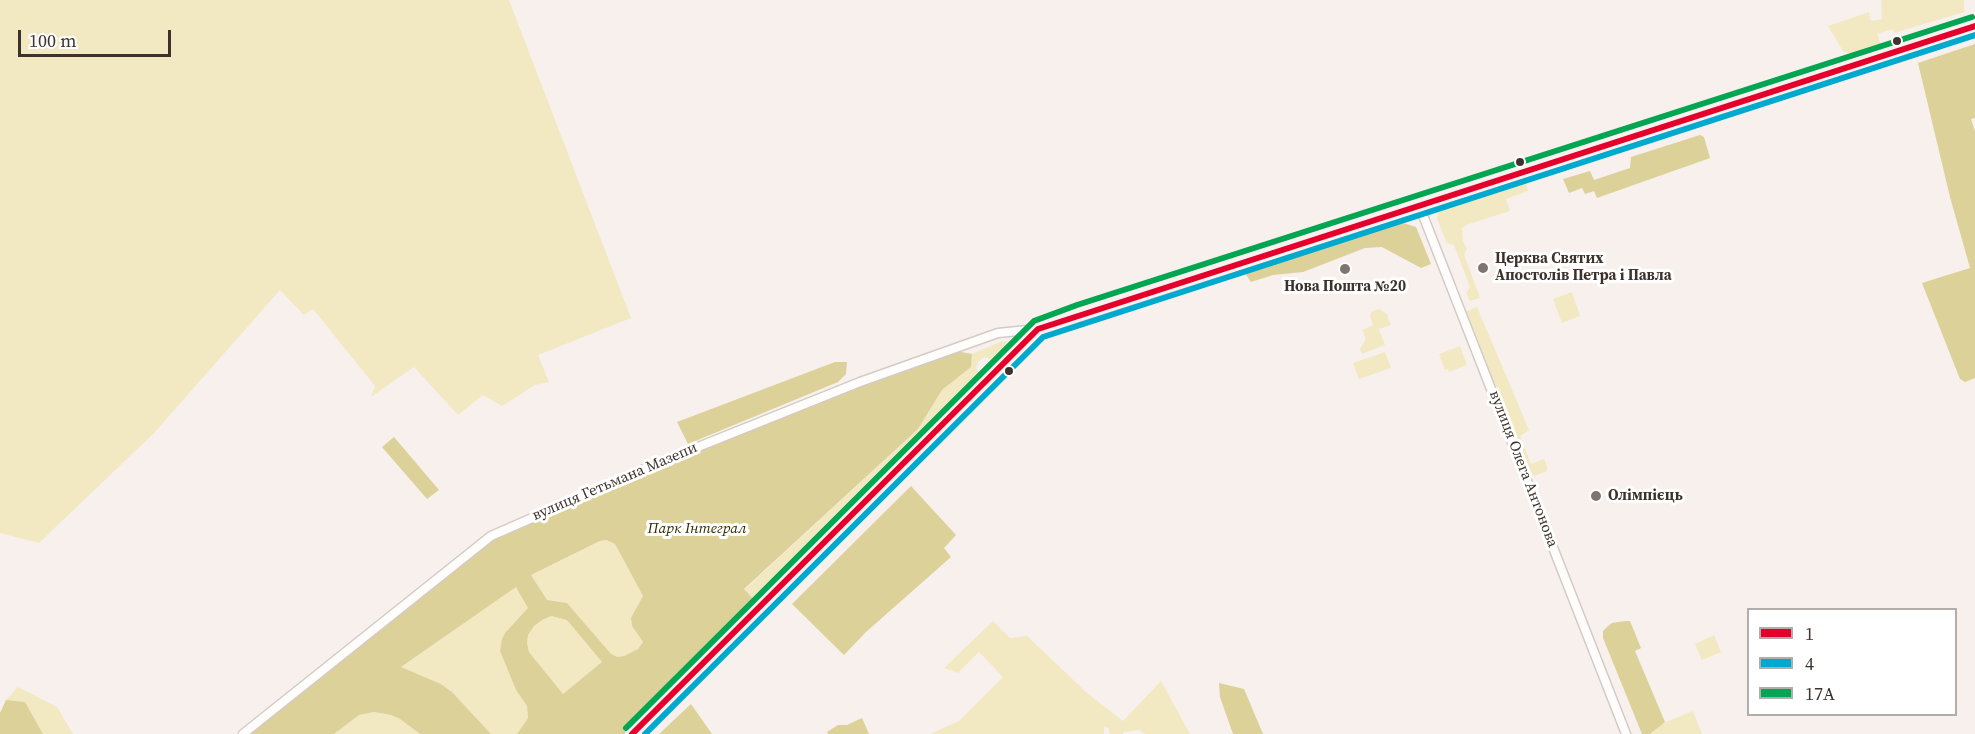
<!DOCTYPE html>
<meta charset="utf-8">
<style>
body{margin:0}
#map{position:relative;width:1975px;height:734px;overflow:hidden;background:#f7f0ec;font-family:"Source Serif 4",serif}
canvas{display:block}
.legend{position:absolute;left:1747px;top:608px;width:210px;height:108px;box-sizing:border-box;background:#fff;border:2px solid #b2adab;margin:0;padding:8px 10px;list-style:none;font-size:18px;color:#3e332c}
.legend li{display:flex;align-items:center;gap:12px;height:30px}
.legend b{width:30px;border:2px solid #b2adab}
.scale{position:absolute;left:18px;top:30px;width:153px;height:27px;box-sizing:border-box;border:3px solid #3e332c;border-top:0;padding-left:8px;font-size:18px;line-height:21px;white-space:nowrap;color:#3e332c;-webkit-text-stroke:4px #fff;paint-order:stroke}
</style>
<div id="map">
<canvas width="1975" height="734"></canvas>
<ul class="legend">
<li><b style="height:8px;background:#e4002b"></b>1</li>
<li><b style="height:8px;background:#00a9ce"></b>4</li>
<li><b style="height:8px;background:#00a651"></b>17А</li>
</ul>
<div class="scale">100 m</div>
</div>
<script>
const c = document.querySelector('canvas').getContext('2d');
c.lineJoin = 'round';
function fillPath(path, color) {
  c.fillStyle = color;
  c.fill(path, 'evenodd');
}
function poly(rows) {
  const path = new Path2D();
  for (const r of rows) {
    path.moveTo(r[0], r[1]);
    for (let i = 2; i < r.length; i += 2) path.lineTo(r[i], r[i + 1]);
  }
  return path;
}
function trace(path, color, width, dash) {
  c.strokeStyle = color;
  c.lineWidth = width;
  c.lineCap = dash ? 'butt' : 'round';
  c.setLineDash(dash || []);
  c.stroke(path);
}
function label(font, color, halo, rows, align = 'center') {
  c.font = font + ' "Source Serif 4",serif';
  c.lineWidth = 6;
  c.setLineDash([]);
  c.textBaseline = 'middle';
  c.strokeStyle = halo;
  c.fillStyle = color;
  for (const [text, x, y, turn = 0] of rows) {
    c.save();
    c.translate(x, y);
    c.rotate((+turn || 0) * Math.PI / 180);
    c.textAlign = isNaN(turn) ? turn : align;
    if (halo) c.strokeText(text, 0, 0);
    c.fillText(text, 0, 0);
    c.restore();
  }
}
const green = poly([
 [0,0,509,0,631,318,538,355,549,382,535,385,502,406,483,395,458,415,414,367,371,397,375,386,313,309,304,315,280,290,154,433,39,543,0,533],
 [1881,0,1964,0,1964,12,1894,33,1893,29,1877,34,1881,45,1851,54,1843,51,1828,26,1869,12,1870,19,1872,21,1882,19],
 [1525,180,1528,191,1506,199,1510,211,1469,224,1462,228,1463,241,1467,249,1464,254,1480,298,1470,301,1466,293,1470,287,1454,245,1447,243,1437,219,1438,211,1441,207],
 [1572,292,1580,316,1562,323,1553,299],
 [1477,307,1529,430,1520,436,1531,464,1544,459,1547,467,1547,471,1534,476,1526,470,1464,312],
 [1379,309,1387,314,1391,325,1379,329,1385,345,1362,354,1360,349,1366,339,1362,330,1373,325,1370,316,1371,312],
 [1002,341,1007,342,1009,345,991,359,984,357,978,362,976,369,981,373,756,602,744,590,918,429,942,390,971,367,972,354],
 [1460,346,1467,365,1449,372,1448,369,1445,370,1439,354],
 [1385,352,1391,368,1359,379,1353,363],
 [606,540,615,544,643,596,632,626,643,642,638,649,624,656,617,657,610,654,567,603,547,600,531,575,601,541],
 [517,586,529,608,505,633,500,651,516,690,527,706,528,718,517,734,491,734,452,692,441,684,401,667],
 [551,616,567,620,603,662,563,694,529,652,527,643,528,635,534,626,542,619],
 [993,621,1010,638,1027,636,1087,693,1123,721,1161,681,1190,734,1145,734,1139,730,1123,732,1123,734,1110,734,1108,728,1104,727,1104,734,930,734,959,721,1003,677,979,652,958,673,944,668],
 [1714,635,1721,652,1702,660,1695,644],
 [18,687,57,707,73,734,43,734,25,702,6,700],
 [1693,711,1702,734,1650,734,1661,724],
 [374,712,391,715,400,719,420,734,334,734,359,715]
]);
const forest = poly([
 [1975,44,1975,118,1971,119,1975,131,1975,378,1965,382,1960,379,1922,283,1970,268,1950,197,1918,63],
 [1700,135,1704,137,1710,158,1597,198,1594,191,1585,194,1582,188,1569,193,1563,179,1590,171,1594,180,1630,168,1631,157],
 [1403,223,1416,227,1431,264,1421,268,1382,247,1365,248,1303,272,1273,275,1251,282,1245,273,1367,232],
 [950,350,972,354,971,367,942,390,918,429,744,589,756,602,624,734,517,734,528,718,527,706,516,690,500,651,502,639,505,633,528,608,516,587,401,667,441,684,452,692,491,734,420,734,400,719,391,715,374,712,359,715,334,734,243,734,491,536,676,455],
 [606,540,615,544,643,596,631,618,632,626,643,642,638,649,624,656,617,657,611,654,567,603,547,600,531,575,600,541],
 [551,616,567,620,602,662,563,694,529,652,527,643,528,635,534,626,542,620],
 [835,362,847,362,846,374,838,382,688,444,677,422],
 [394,437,439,490,427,499,382,447],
 [911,486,956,535,944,548,951,557,866,632,844,655,792,604],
 [1625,621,1630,621,1641,648,1635,651,1665,722,1650,734,1642,734,1603,638,1603,631,1608,626,1612,623],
 [1219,683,1244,689,1263,734,1233,734,1220,697],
 [6,700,25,702,43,734,0,734,0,713],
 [691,704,712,734,659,734],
 [862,718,869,734,828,734,827,732,838,725,847,725]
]);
const street = poly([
 [1419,205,1626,734],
 [243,734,491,536,653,465,860,382,998,333,1038,329]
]);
const primary = poly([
 [632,734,1038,329,1080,314,1975,26]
]);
const bus1 = poly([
 [632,734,1038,329,1975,26]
]);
const bus2 = poly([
 [645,734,1043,337,1975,35]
]);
const bus3 = poly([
 [626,728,1034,321,1077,305,1972,17]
]);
const markers = [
 [1897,41,5,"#3e332c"],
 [1520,162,5,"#3e332c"],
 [1483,268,6,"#7f756f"],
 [1345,269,6,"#7f756f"],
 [1009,371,5,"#3e332c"],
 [1596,496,6,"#7f756f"]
];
const poiNames = [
 ["Церква Святих",1495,259],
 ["Апостолів Петра і Павла",1495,276],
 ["Нова Пошта №20",1345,287,"center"],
 ["Олімпієць",1608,496]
];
const streetNames = [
 ["вулиця Олега Антонова",1523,469,69],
 ["вулиця Гетьмана Мазепи",615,482,-23]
];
const parkNames = [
 ["Парк Інтеграл",697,529]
];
fillPath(green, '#f2e9c3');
fillPath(forest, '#dcd198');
trace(street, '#d3cbc6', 11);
trace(primary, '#d1cdca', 16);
trace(street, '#fefdfc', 8);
trace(primary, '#f8f1ef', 14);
trace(bus1, '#e4002b', 6);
trace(bus2, '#00a9ce', 6);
trace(bus3, '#00a651', 6);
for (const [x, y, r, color] of markers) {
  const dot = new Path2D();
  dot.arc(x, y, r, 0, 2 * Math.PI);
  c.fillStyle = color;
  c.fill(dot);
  trace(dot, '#fff', 2);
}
label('bold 15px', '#3e332c', '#fff', poiNames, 'left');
label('15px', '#3e332c', '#fff', streetNames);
label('italic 15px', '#332c00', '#fff', parkNames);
</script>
